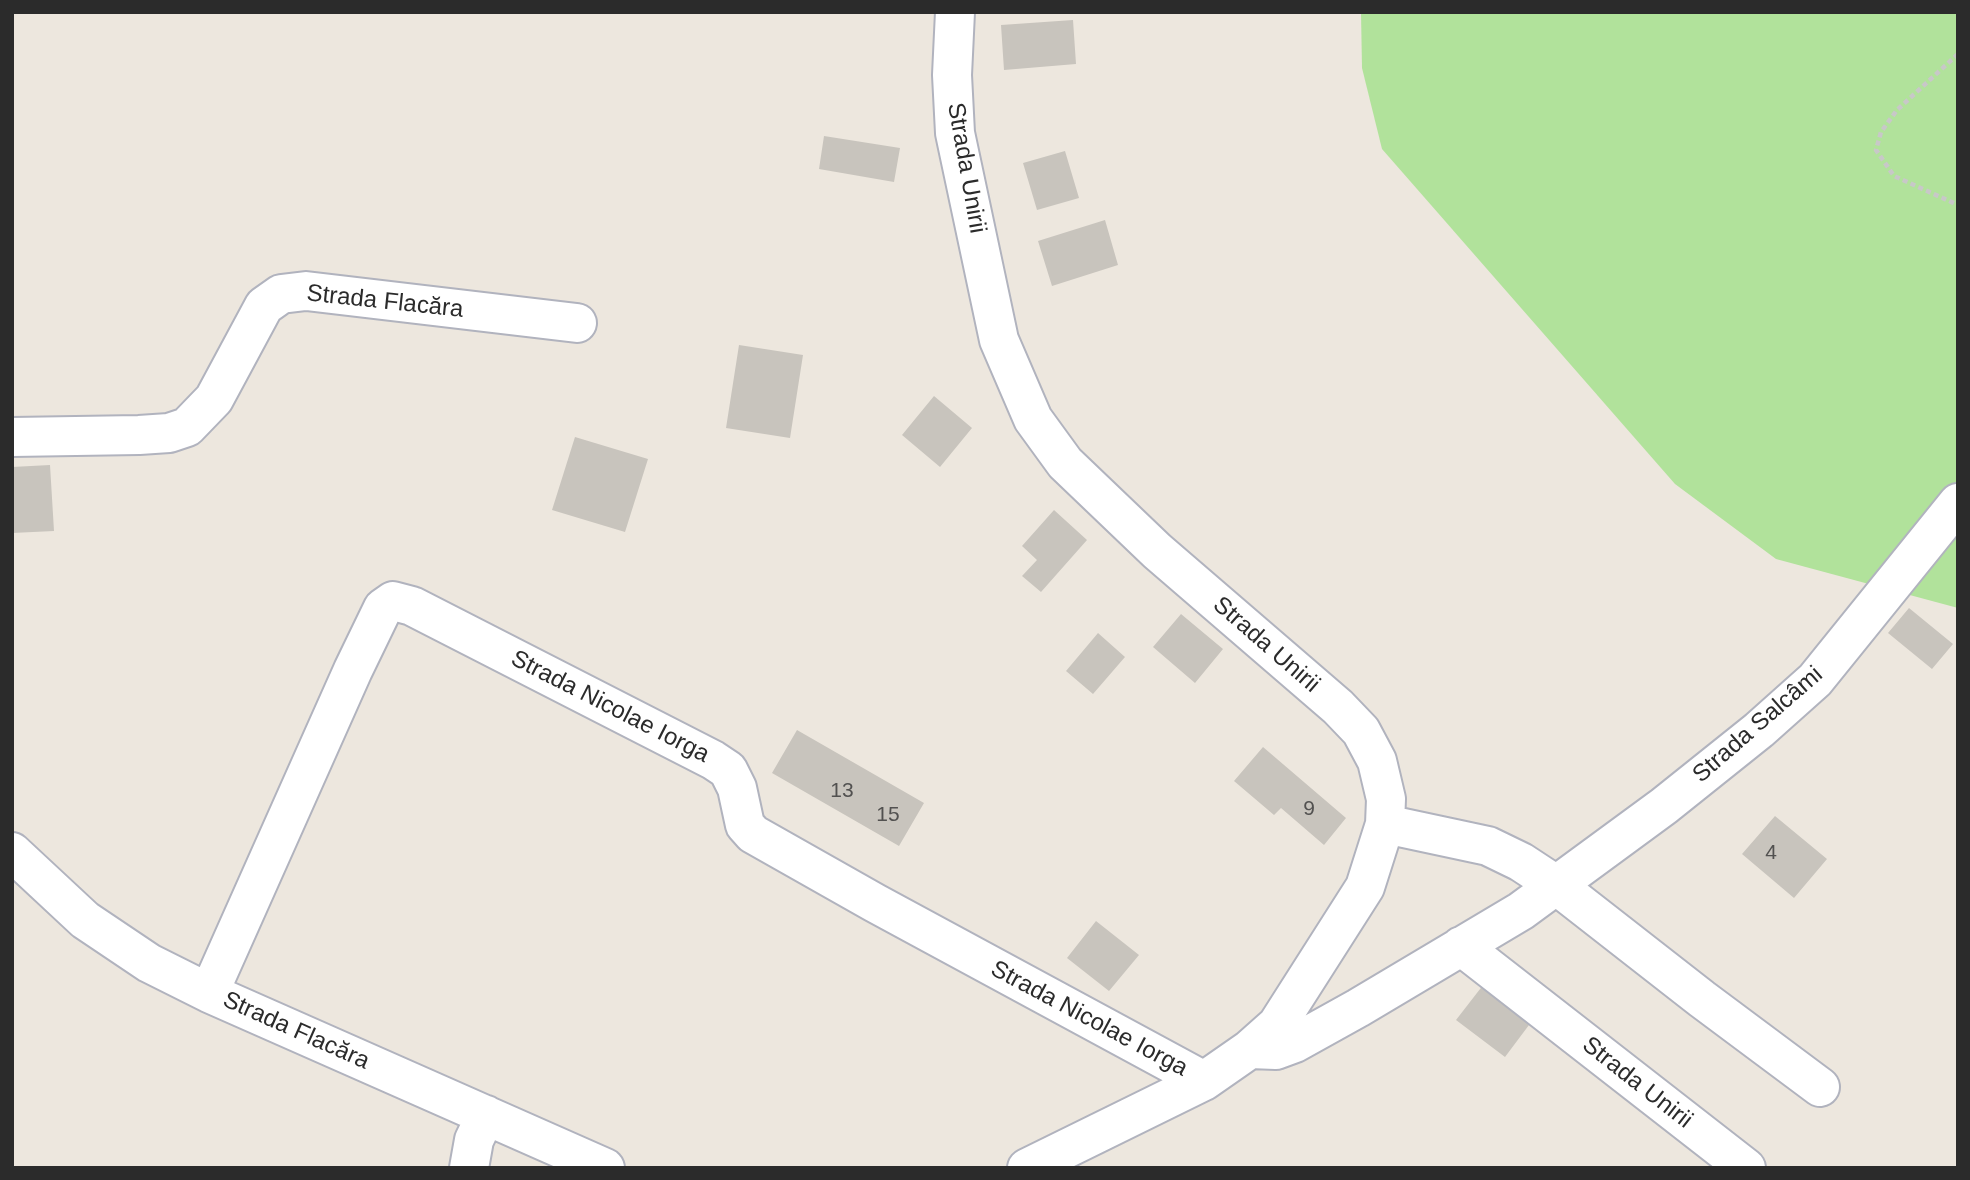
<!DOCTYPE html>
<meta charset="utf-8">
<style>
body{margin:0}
#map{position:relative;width:1970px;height:1180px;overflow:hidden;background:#ede7de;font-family:Helvetica,sans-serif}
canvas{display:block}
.frame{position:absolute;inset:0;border:14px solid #2b2b2b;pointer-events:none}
</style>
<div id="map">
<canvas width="1970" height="1180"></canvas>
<div class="frame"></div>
</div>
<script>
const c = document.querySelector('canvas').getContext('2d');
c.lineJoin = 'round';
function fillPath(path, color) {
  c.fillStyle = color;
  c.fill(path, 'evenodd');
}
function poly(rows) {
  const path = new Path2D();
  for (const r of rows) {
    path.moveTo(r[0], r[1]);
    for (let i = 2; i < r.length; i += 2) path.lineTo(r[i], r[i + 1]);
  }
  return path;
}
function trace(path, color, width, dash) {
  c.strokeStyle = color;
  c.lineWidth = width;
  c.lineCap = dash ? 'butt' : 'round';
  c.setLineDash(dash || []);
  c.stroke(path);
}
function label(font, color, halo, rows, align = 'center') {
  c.font = font + ' Helvetica,sans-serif';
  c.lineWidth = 5;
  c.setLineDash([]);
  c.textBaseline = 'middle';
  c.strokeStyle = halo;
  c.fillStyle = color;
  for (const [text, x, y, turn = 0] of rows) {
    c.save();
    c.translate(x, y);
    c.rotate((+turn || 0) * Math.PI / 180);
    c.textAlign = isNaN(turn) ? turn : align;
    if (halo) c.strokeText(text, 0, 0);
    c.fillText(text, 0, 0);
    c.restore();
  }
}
const green = poly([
 [1361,12,1958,12,1958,608,1776,559,1675,484,1382,149,1362,68]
]);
const building = poly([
 [1073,20,1076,64,1004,70,1001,25],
 [824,136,900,148,894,182,819,169],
 [1065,151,1079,198,1037,210,1023,163],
 [1105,220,1118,265,1052,286,1038,241],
 [739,345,803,355,790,438,726,428],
 [934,396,972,428,940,467,902,435],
 [575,437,648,459,625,532,552,510],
 [50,465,54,531,12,533,12,467],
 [1054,510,1087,540,1041,592,1022,576,1037,560,1022,546],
 [1909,608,1953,644,1932,669,1888,633],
 [1181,614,1223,649,1195,683,1153,647],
 [1098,633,1125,657,1093,694,1066,671],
 [797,730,924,803,899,846,772,773],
 [1263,747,1346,818,1324,845,1281,808,1274,815,1234,781],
 [1775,816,1827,859,1794,898,1742,854],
 [1096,921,1139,955,1109,991,1067,958],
 [1487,980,1535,1017,1505,1057,1456,1020]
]);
const path = poly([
 [1958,54,1897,110,1881,132,1876,150,1894,176,1958,205]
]);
const minor = poly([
 [955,12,952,75,955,133,999,340,1033,419,1065,463,1157,551,1338,707,1361,731,1377,761,1386,799,1385,824,1365,887,1277,1025,1250,1049,1204,1081,1027,1168],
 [12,437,139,435,169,433,187,427,214,399,264,306,281,294,306,291,577,323],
 [1385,824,1488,846,1521,862,1556,885,1702,999,1820,1087],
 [12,852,85,920,149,963,209,993,605,1168],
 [1461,946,1746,1168],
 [209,993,353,670,383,608,393,601,412,606,713,760,728,770,737,788,745,825,753,834,875,903,1204,1081],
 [1250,1049,1276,1050,1295,1043,1358,1008,1521,911,1664,806,1759,730,1815,680,1958,503],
 [469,1168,474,1140,486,1115]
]);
const numberNames = [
 ["13",842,791],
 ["9",1309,809],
 ["15",888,815],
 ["4",1771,853]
];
const streetNames = [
 ["Strada Unirii",966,168,80],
 ["Strada Flacăra",385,302,6],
 ["Strada Unirii",1266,645,41],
 ["Strada Nicolae Iorga",610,707,27],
 ["Strada Salcâmi",1758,725,-41],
 ["Strada Nicolae Iorga",1089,1019,28],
 ["Strada Flacăra",296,1031,24],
 ["Strada Unirii",1637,1083,38]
];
fillPath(green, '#b1e29b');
fillPath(building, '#c8c4bd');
trace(minor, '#b1b3be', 42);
trace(path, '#c8c8c8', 4.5, [5, 3.5]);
trace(minor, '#fff', 38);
label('21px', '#525150', null, numberNames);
label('24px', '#2b2b2b', '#fff', streetNames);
</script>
